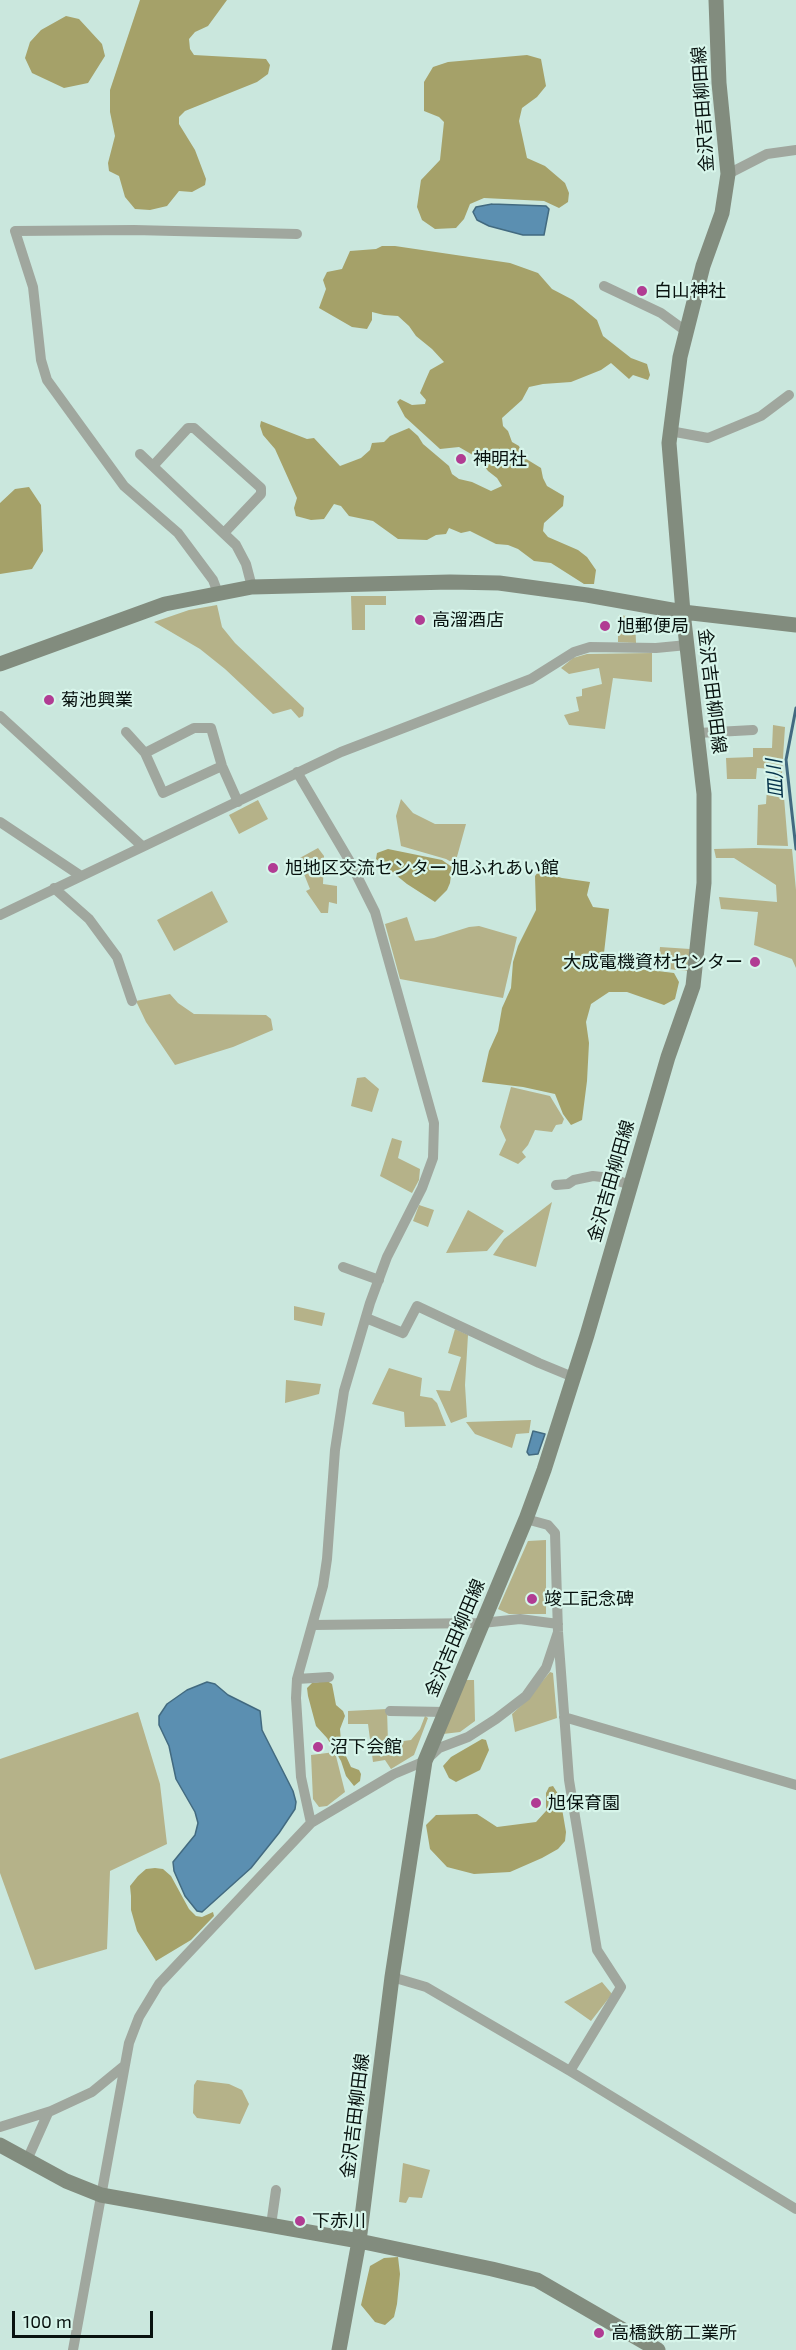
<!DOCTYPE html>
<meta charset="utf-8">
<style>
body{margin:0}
#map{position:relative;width:796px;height:2350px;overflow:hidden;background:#cae7dd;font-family:"Exo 2",sans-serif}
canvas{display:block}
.scale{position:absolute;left:12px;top:2311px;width:141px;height:27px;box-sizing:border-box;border:3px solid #08120f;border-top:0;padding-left:8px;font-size:18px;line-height:21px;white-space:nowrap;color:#08120f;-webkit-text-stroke:4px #d7f5ea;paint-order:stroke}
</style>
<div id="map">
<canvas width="796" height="2350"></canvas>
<div class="scale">100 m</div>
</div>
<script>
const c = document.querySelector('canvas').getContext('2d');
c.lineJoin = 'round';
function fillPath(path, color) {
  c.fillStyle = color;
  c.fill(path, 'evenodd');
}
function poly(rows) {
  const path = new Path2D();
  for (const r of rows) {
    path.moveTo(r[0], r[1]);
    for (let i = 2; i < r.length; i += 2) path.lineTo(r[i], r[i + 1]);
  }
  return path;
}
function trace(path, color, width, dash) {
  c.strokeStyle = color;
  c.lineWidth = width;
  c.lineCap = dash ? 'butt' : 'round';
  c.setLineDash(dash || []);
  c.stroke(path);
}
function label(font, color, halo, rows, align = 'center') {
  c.font = font + ' "Exo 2","Noto Sans JP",sans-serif';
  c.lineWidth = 4.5;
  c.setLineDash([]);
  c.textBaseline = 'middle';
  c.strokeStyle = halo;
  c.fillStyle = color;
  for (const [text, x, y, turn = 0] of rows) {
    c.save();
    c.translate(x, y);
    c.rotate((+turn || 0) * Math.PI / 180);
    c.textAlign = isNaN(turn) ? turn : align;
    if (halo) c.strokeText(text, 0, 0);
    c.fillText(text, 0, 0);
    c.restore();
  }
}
const green = poly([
 [351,596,386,596,386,605,365,605,365,630,352,630],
 [217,605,222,627,235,643,304,708,303,716,299,718,291,709,273,714,225,669,200,649,154,622,189,610],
 [618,615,635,617,636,643,618,642],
 [652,653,652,682,613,678,605,729,569,725,564,715,579,711,576,697,582,696,582,689,602,684,599,668,569,674,561,668,573,658,587,654],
 [773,725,785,727,782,773,788,846,757,845,758,805,766,804,767,788,774,786,775,769,757,768,756,779,727,779,726,758,753,757,753,748,772,748],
 [401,799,413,813,435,824,466,824,455,864,446,859,401,846,396,816],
 [258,800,268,819,239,834,229,815],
 [318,848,324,856,323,884,337,886,337,904,329,902,328,913,321,913,306,891,310,889,298,859],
 [755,848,792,849,796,890,796,968,792,959,754,945,758,912,721,909,719,897,777,902,776,885,734,858,716,858,714,849],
 [212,891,228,922,174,951,157,920],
 [407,917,415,941,434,938,469,927,479,926,517,937,503,998,400,979,385,924],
 [660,947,690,949,687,971,658,968],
 [170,994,178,1003,194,1014,266,1015,271,1019,273,1030,233,1047,175,1065,146,1022,136,1001],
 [365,1077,379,1089,372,1112,351,1106,357,1078],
 [511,1087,550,1096,564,1119,562,1124,556,1125,552,1132,535,1130,528,1145,522,1152,526,1157,518,1164,499,1155,506,1140,500,1127],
 [392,1138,402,1141,398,1158,420,1169,419,1180,412,1193,380,1176],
 [552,1202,536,1267,493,1255,504,1239],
 [419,1205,434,1210,428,1227,413,1221],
 [468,1210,504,1231,487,1251,446,1253],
 [294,1306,325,1313,322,1326,294,1320],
 [455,1329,468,1335,465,1385,467,1417,451,1423,436,1390,450,1391,461,1357,448,1353],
 [389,1368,422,1378,420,1396,432,1398,437,1403,446,1426,405,1427,404,1412,372,1404],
 [286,1380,321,1384,319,1394,285,1403],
 [531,1420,529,1433,516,1434,512,1448,475,1434,466,1422],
 [546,1540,546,1614,509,1614,498,1609,528,1541],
 [550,1672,553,1673,557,1718,515,1732,512,1714,526,1701],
 [465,1680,474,1680,475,1721,460,1732,443,1734],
 [387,1709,388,1743,411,1740,420,1729,425,1716,428,1718,414,1755,391,1769,385,1760,373,1762,368,1724,348,1724,348,1711],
 [138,1712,160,1784,167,1844,110,1871,107,1949,35,1970,0,1873,0,1759],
 [335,1752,345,1792,327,1806,319,1807,313,1799,311,1755],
 [602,1982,612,1994,591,2021,564,2002],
 [197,2080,229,2084,242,2090,249,2104,240,2124,197,2118,193,2113,194,2085],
 [403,2163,430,2170,422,2198,409,2197,406,2203,399,2202]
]);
const forest = poly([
 [140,0,227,0,208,26,195,32,189,39,190,49,194,55,266,59,270,65,268,74,257,82,185,111,179,117,179,124,195,150,206,179,205,185,192,192,179,191,167,206,150,210,135,209,125,197,119,176,109,171,108,163,115,136,110,112,110,90],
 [66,16,79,19,102,44,105,56,88,83,64,88,32,73,25,58,30,42,41,30],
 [527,55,541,59,546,86,537,97,522,108,519,121,527,158,545,166,565,183,569,193,568,202,559,208,544,201,484,198,470,204,464,219,456,228,435,229,422,220,417,207,421,180,440,160,444,122,439,117,424,111,424,82,433,67,448,62],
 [382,246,395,246,510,263,538,273,552,289,573,300,597,320,603,336,631,358,647,364,650,375,648,380,633,375,629,379,611,363,601,370,571,382,543,384,529,387,522,400,502,418,503,426,508,431,512,442,519,446,523,457,541,468,543,478,547,486,564,496,563,506,544,523,543,531,548,537,578,550,587,557,596,570,594,584,584,584,551,563,534,561,518,549,508,545,496,544,470,531,461,533,449,528,446,534,436,535,427,540,398,539,373,521,349,516,341,506,334,504,324,519,311,520,296,516,294,508,297,498,275,449,263,435,260,426,261,421,307,439,314,438,340,466,361,458,370,450,372,443,384,442,390,436,409,428,418,436,423,444,449,466,452,474,459,479,472,482,491,491,502,486,497,478,488,471,478,458,459,447,440,449,405,417,397,402,400,399,412,405,425,404,426,400,420,393,426,379,430,370,444,362,432,349,416,336,409,326,398,316,384,315,372,312,372,320,367,329,352,327,319,308,326,289,323,280,327,272,342,269,350,251,376,249],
 [29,487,41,505,43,551,32,569,0,574,0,503,15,489],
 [388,849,442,860,452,867,450,883,447,890,435,902,407,884,376,859,377,853],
 [539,871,562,878,590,882,587,895,593,907,609,909,604,953,617,966,674,973,679,982,675,999,664,1005,627,992,609,992,591,1004,586,1022,589,1043,587,1081,582,1120,571,1125,563,1114,555,1094,523,1087,482,1082,489,1051,498,1031,502,1008,511,988,513,962,518,946,536,910,535,876],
 [327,1681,332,1684,336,1705,343,1711,345,1716,340,1729,341,1742,345,1754,351,1767,359,1770,361,1774,360,1781,354,1786,346,1776,341,1761,327,1738,316,1726,308,1696,307,1688,312,1683],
 [482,1739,486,1740,489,1750,480,1770,456,1782,449,1778,443,1766,451,1757],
 [553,1786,560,1797,566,1832,565,1841,558,1849,542,1858,510,1872,474,1874,447,1867,430,1849,426,1825,436,1815,477,1814,497,1827,536,1822,546,1811,546,1793,549,1787],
 [155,1868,163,1869,171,1876,189,1909,196,1916,202,1917,213,1912,214,1916,191,1940,156,1961,137,1931,131,1910,131,1896,130,1886,138,1876,146,1869],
 [398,2257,400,2274,397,2304,394,2317,385,2325,375,2322,361,2305,370,2266,384,2258]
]);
const water = poly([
 [492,204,546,206,549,209,544,235,523,235,489,226,477,220,473,212,476,207,492,204],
 [533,1431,545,1434,538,1454,529,1455,527,1452,533,1431],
 [207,1682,215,1684,228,1695,260,1711,262,1730,293,1791,296,1802,295,1809,279,1833,251,1868,202,1912,197,1911,185,1896,174,1871,173,1862,195,1835,198,1823,195,1812,176,1779,169,1746,159,1725,159,1716,167,1704,187,1690,207,1682]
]);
const stream = poly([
 [796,708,786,760,796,849]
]);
const street = poly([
 [728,174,767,154,796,150],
 [604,286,661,313,687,332],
 [670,431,708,438,761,416,789,395],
 [140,454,236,545,246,564,252,587],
 [153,466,188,428,194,428,261,488,261,494,224,533],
 [218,593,213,580,178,533,124,486,47,380,41,360,33,287,15,231,134,230,297,234],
 [0,716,142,846],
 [126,732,145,753,163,793,222,766],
 [698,733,753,730],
 [145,753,194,728,211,728,222,766,238,802],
 [297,772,349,860,375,912,434,1123,433,1158,422,1188,387,1257,370,1303,344,1391,335,1450,327,1559,323,1586,297,1679,296,1698,301,1777,311,1823],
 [0,822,81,876],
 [54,888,89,919,117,957,132,1001],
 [0,915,341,752,531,679,574,652,590,647,656,648,687,645],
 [556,1185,568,1184,574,1180,593,1176,610,1178,630,1185],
 [343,1267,379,1280],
 [366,1318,403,1333,417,1306,539,1363,573,1377],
 [526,1519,548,1525,555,1533,558,1632,569,1780,597,1950,621,1987,570,2071],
 [313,1625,482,1623,520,1619,558,1624],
 [297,1679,329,1677],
 [390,1711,445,1712],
 [564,1717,796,1785],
 [392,1977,426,1987,570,2071,796,2209],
 [0,2127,51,2111,92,2092,125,2065],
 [27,2160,48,2113],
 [271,2225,276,2190],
 [73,2350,129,2043,139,2017,159,1984,311,1823,394,1774,425,1761,439,1748,468,1737,496,1719,526,1696,546,1668,558,1632]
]);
const secondary = poly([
 [0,664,165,604,252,587,450,582,499,583,587,595,683,612,796,625],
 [0,2145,66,2181,101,2195,359,2241,492,2269,537,2280,658,2350],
 [339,2350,359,2241,392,1977,425,1761,526,1519,544,1470,587,1335,668,1057,693,986,704,883,704,794,683,612,669,443,680,357,703,266,722,213,728,174,719,83,716,0]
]);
const markers = [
 [642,291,6,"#b13c93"],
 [461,459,6,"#b13c93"],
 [420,620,6,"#b13c93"],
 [605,626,6,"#b13c93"],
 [49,700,6,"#b13c93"],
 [273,868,6,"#b13c93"],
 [755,962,6,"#b13c93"],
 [532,1599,6,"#b13c93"],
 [318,1747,6,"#b13c93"],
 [536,1803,6,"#b13c93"],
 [300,2221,6,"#b13c93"],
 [599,2333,6,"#b13c93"]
];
const streetNames = [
 ["金沢吉田柳田線",703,109,-94],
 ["金沢吉田柳田線",712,691,83],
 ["金沢吉田柳田線",611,1181,-74],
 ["金沢吉田柳田線",455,1638,-67],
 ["金沢吉田柳田線",355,2116,-83]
];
const poiNames = [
 ["白山神社",654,291],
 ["神明社",473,459],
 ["高溜酒店",432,620],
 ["旭郵便局",617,626],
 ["菊池興業",61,700],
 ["旭地区交流センター 旭ふれあい館",285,868],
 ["大成電機資材センター",743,962,"right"],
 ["竣工記念碑",544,1599],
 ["沼下会館",330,1747],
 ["旭保育園",548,1803],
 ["下赤川",312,2221],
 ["高橋鉄筋工業所",611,2333]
];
const waterNames = [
 ["皿川",775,779,-93]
];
fillPath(green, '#b5b289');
fillPath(forest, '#a5a169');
fillPath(water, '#5b8fb1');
trace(water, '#426a80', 1.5);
trace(stream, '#426a80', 3);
trace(street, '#a0a79e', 10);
trace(secondary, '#828c7e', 15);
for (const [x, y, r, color] of markers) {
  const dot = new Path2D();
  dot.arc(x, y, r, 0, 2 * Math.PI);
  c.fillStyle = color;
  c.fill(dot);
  trace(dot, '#d7f5ea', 2);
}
label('18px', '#08120f', '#d7f5ea', streetNames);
label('18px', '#08120f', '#d7f5ea', poiNames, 'left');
label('italic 20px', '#043149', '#d7f5ea', waterNames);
</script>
